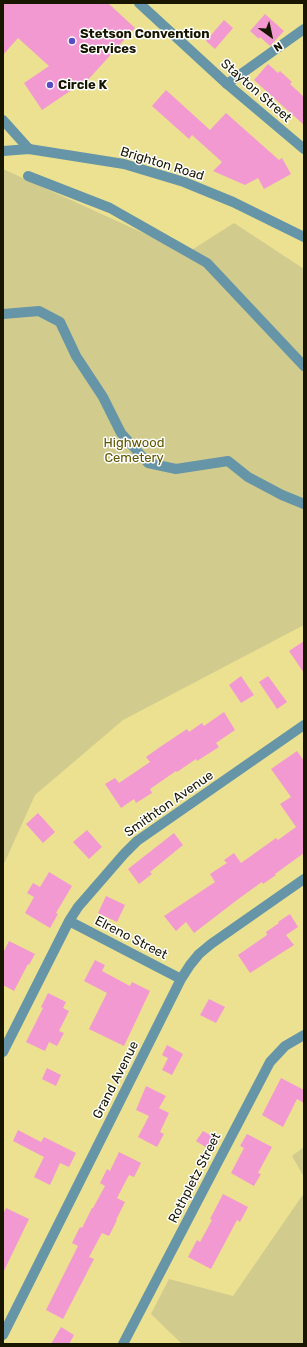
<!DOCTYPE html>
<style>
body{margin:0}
#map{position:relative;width:307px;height:1347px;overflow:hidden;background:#ebe191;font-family:Rubik,sans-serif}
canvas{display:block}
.frame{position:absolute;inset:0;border:4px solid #191600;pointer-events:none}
.north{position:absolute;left:251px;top:16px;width:40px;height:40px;-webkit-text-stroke:3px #fff;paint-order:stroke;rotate:147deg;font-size:11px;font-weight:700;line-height:16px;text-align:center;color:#191600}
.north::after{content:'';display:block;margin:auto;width:14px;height:18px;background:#191600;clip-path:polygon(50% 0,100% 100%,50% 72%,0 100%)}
</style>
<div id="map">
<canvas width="307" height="1347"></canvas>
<div class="frame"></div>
<div class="north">N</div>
</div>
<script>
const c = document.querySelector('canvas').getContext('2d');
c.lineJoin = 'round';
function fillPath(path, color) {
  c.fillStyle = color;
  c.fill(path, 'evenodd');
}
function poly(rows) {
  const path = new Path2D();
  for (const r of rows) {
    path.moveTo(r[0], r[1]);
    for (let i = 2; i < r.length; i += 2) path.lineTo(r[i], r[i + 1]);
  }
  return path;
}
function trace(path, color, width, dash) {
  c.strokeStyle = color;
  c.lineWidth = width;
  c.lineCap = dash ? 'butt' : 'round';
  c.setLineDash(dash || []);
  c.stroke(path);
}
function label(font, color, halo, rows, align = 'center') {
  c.font = font + ' Rubik,sans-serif';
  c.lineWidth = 3;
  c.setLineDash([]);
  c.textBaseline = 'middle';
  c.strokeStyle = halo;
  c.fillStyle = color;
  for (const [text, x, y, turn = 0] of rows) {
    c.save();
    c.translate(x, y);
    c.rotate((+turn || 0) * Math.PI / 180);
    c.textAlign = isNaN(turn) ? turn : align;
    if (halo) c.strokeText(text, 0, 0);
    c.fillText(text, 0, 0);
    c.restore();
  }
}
const green = poly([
 [3,169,187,253,234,223,304,269,304,625,123,720,35,795,3,866],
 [304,1147,304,1177,292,1156],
 [304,1193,304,1344,182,1344,151,1314,169,1279,233,1296]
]);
const building = poly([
 [3,3,108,3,135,28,86,82,85,81,42,110,24,83,49,66,18,38,3,55],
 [265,14,284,31,270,46,260,37,259,39,250,31],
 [224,20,233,28,215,49,206,41],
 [268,64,278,73,280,71,292,82,290,84,304,97,304,125,254,80],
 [166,90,210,130,226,113,279,160,282,158,291,174,264,189,258,178,245,185,213,171,222,162,192,135,189,139,152,106],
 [304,641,304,673,289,651],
 [241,676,254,695,241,703,229,685],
 [268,676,287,702,277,709,259,682],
 [224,712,235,730,216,743,219,747,197,761,196,759,177,772,176,771,150,789,152,793,136,803,134,799,121,808,105,784,115,778,119,783,150,762,146,757,160,747,187,729,189,732,202,723,204,726],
 [297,751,304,761,304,853,275,874,276,875,263,884,262,882,241,897,194,933,186,922,176,931,164,916,215,882,210,874,227,863,224,860,234,853,241,863,276,838,278,840,296,827,280,804,291,797,271,769],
 [38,813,55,832,43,843,26,824],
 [87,830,102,847,89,859,73,842],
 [174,833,183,845,150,872,152,874,139,884,128,869],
 [49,872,72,886,56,913,58,914,50,928,25,913,34,897,27,893,33,883,40,887],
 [106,896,125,905,117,922,98,913],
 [290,914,298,927,286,935,294,945,250,973,238,955,267,935,266,932,279,923,278,922],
 [9,941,35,954,29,965,28,964,14,991,3,985,3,953],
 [95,960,105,965,102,971,130,986,132,982,150,991,124,1046,89,1029,107,993,84,981],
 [48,993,66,1002,63,1008,69,1011,59,1031,64,1033,57,1046,49,1042,45,1051,26,1042,43,1008,41,1007],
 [209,999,225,1007,216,1023,200,1015],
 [167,1045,183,1054,172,1075,162,1070,168,1058,162,1055],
 [47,1068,61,1075,56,1086,42,1079],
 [281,1078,304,1090,304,1103,297,1099,283,1127,262,1115],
 [146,1086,166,1096,159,1108,169,1113,160,1132,164,1134,157,1147,138,1137,149,1116,136,1110],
 [18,1130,41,1142,44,1137,76,1153,69,1167,60,1163,50,1185,34,1177,44,1157,13,1141],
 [203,1131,214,1137,207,1148,196,1141],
 [247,1134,272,1147,258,1173,261,1174,254,1186,231,1173,244,1148,240,1146],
 [119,1152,141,1163,134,1177,129,1175,117,1198,125,1202,116,1220,117,1220,109,1236,102,1233,89,1257,94,1259,63,1319,46,1310,78,1246,72,1243,80,1227,82,1228,92,1208,93,1208,105,1186,100,1183,107,1169,110,1171],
 [223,1194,248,1207,240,1222,237,1220,211,1269,188,1257,197,1240,200,1242,212,1220,210,1219],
 [6,1208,29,1219,3,1273,3,1214],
 [61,1327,74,1335,69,1344,51,1344]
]);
const minor = poly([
 [227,84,304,29],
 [3,120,29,149],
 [28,176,110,208,207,263,304,366],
 [3,314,39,311,60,322,76,356,103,397,121,433,148,463,176,469,228,461,248,477,282,495,304,504],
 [69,921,181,979],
 [3,1052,69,921,78,907,124,854,137,841,304,725],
 [3,1335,181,979,190,965,199,954,211,944,304,879],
 [123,1344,270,1062,285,1046,304,1035]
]);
const tertiary = poly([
 [139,3,227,84,304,149],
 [3,151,29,149,124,164,184,182,233,202,304,237]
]);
const markers = [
 [72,41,4,"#584bc3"],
 [50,85,4,"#584bc3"]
];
const poiNames = [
 ["Stetson Convention",80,34],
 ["Services",80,49],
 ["Circle K",58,85]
];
const streetNames = [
 ["Stayton Street",256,91,41],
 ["Brighton Road",162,164,17],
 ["Smithton Avenue",169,804,-35],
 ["Elreno Street",131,938,27],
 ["Grand Avenue",116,1080,-63],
 ["Rothpletz Street",195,1178,-63]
];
const parkNames = [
 ["Highwood",134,443],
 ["Cemetery",134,458]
];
fillPath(green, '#d2cb8e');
fillPath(building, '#f399d1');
trace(minor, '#6595a6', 10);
trace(tertiary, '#6595a6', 10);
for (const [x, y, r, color] of markers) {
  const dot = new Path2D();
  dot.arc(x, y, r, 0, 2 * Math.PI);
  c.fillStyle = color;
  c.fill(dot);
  trace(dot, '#fff', 1.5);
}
label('bold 13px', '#191600', '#fff', poiNames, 'left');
label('13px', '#191600', '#fff', streetNames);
label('13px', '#5f5600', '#fff', parkNames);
</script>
